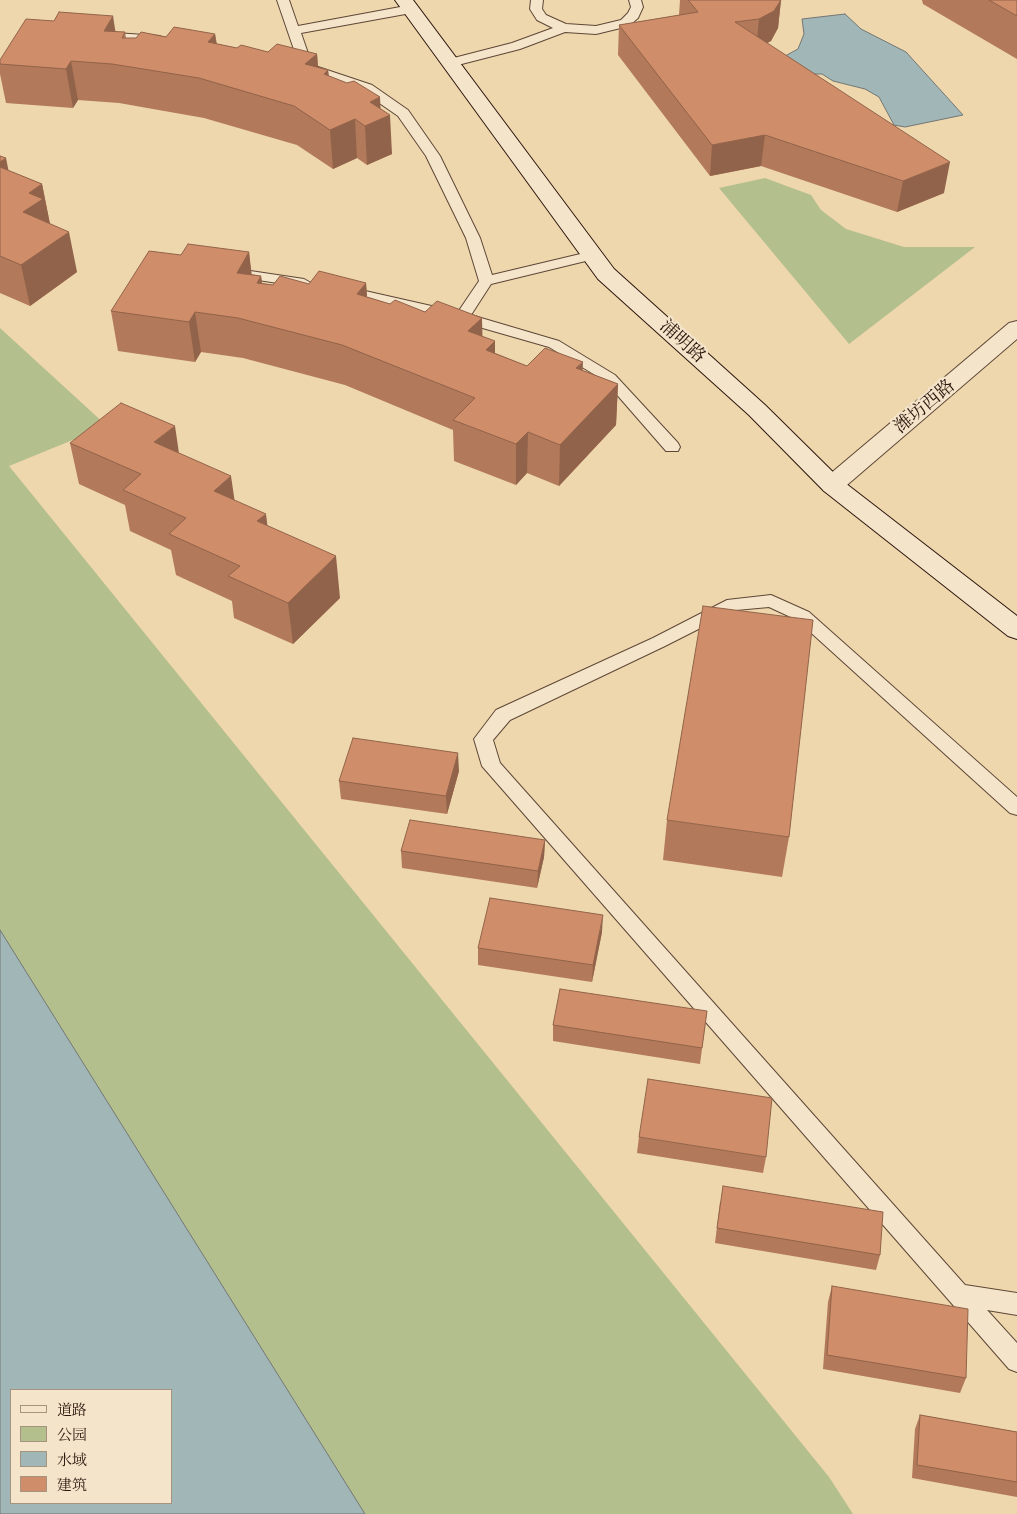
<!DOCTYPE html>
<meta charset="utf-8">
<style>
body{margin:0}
#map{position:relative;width:1017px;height:1514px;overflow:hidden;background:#eed6ad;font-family:"IM FELL Great Primer","Noto Serif SC",serif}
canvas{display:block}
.legend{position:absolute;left:10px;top:1389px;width:162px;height:115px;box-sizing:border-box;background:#f4e4ca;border:1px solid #a5927f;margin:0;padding:6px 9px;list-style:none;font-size:15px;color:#2e170e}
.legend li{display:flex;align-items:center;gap:10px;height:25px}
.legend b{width:25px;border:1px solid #a5927f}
</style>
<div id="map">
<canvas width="1017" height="1514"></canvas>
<ul class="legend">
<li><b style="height:6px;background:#f4e4ca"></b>道路</li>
<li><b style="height:14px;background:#b4bf8e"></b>公园</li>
<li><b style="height:14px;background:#a0b6b7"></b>水域</li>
<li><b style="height:14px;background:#cf8d69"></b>建筑</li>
</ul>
</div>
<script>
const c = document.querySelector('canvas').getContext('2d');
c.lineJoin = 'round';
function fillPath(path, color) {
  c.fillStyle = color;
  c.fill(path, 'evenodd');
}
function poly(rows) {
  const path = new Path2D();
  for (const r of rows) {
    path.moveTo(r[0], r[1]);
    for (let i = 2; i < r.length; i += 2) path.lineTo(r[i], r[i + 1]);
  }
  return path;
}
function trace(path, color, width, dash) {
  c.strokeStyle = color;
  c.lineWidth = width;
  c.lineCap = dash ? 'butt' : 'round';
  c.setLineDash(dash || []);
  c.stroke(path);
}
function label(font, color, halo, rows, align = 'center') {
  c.font = font + ' "IM FELL Great Primer","Noto Serif SC",serif';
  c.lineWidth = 4.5;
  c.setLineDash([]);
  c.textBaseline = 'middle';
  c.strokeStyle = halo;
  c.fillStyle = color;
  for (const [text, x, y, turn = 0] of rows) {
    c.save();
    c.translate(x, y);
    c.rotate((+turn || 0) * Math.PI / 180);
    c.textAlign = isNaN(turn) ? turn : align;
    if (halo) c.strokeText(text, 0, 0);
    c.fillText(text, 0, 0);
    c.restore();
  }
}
const green = poly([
 [765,178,811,195,821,210,846,229,904,247,975,247,849,344,719,188],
 [0,328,107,426,9,466,829,1477,853,1514,365,1514,0,930]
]);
const water = poly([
 [845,14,861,29,906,52,963,115,905,127,894,125,879,97,865,89,833,81,822,74,801,74,774,62,798,49,804,34,802,19,845,14],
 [0,930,365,1514,0,1514,0,930],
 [171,1390,171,1503,11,1503,11,1390,171,1390]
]);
const service = poly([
 [277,0,289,0,298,26,411,5,415,6,417,9,415,12,411,13,301,33,312,65,372,85,408,110,440,156,480,238,492,275,593,251,598,252,600,255,598,258,491,284,471,315,559,341,615,375,678,443,680,447,678,451,666,451,605,381,549,347,458,321,338,293,336,290,343,286,458,312,479,281,466,238,426,156,398,116,362,91,301,70,277,0],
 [531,0,543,0,542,9,546,15,566,24,596,26,621,20,628,13,631,7,629,0,641,0,643,7,638,18,629,26,596,34,565,32,520,49,450,67,446,66,444,63,446,60,512,43,553,28,537,20,530,9,531,0],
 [100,32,160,36,166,40,160,44,96,39,94,36,96,33,100,32],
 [237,269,304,279,311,283,304,287,232,276,230,273,237,269],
 [771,595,809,612,1017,797,1017,815,1010,813,797,620,769,607,736,610,665,646,510,720,493,740,500,763,965,1285,1017,1293,1017,1315,987,1310,1017,1343,1017,1372,1009,1369,482,766,474,739,496,710,653,638,727,600,771,595]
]);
const minor = poly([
 [1017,321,1017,339,840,491,832,493,824,491,820,485,824,479,1009,323,1017,321]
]);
const secondary = poly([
 [395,0,413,0,614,269,765,405,840,479,1017,616,1017,639,1008,636,824,491,749,415,598,279,395,0]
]);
const wall = poly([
 [680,0,781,0,778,28,771,41,767,43,944,193,897,212,761,166,710,176,618,55,619,25,679,15],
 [922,0,1017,0,1017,59,923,4],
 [115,32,125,32,126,38,136,38,215,34,217,44,237,48,268,52,317,54,318,67,328,70,329,76,381,109,392,154,367,165,357,158,333,169,297,145,204,118,119,103,78,100,73,108,6,103,0,74,0,60],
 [0,156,8,171,42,184,50,224,77,272,30,306,0,293],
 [249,252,251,274,261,276,262,283,273,285,366,283,367,297,390,304,425,312,482,318,482,337,495,353,527,366,582,370,618,384,616,425,559,486,527,473,516,485,454,461,453,430,345,385,243,358,201,352,195,362,118,351,111,311],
 [70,443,179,453,234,500,267,526,340,598,293,644,234,618,232,601,176,575,171,550,130,531,125,505,79,484],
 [459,771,447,814,341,799,339,781],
 [667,820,789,837,782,877,663,860],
 [545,840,544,857,537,888,402,868,401,851],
 [602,932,592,982,478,965,478,948],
 [707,1011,700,1064,553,1041,553,1025],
 [639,1137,766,1157,763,1173,637,1153],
 [720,1202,880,1255,876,1270,715,1243],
 [832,1286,966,1378,960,1393,823,1369,828,1302],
 [920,1415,1017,1432,1017,1497,912,1478,915,1429]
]);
const shadedWall = poly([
 [781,0,778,28,771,41,756,49,759,19],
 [113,16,119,54,104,31],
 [215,34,220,72,208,42],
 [317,54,320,93,305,64],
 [71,61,78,100,73,108,66,69],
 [328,70,331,109,324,74],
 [380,97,381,118,390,115,392,154,367,165,365,126,370,102],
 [355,119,357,158,333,169,330,130],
 [765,135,761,166,710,176,712,145],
 [6,158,14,198,0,189,0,162],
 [950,162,944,193,897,212,903,181],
 [42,184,50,224,23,212,29,193],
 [69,232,77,272,30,306,21,265],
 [249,252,254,293,237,273],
 [261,276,266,316,257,283],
 [366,283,369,324,357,294],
 [195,312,201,352,195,362,189,322],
 [482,318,483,359,468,331],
 [495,341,495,382,486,350],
 [583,362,581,403,576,368],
 [618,384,616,425,559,486,560,445],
 [175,426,181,467,154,442],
 [528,432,527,473,516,485,516,444],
 [231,476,237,517,214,491],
 [266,514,271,555,257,521],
 [336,556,340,598,293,644,288,603],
 [458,753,459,771,447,814,446,796],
 [545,840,544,857,537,888,538,871],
 [603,915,602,932,592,982,593,965]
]);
const building = poly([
 [688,0,781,0,774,11,759,19,735,22,950,162,903,181,765,135,712,145,619,25,698,12,688,0],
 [989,0,1017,0,1017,16,989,0],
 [59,12,113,16,104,31,125,32,122,38,136,38,141,32,166,37,174,27,215,34,208,42,237,48,241,45,268,52,277,44,317,54,305,64,328,70,324,74,347,83,354,81,380,97,370,102,390,115,365,126,355,119,330,130,294,106,199,78,112,64,71,61,66,69,0,64,0,60,26,19,54,21,59,12],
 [0,156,6,158,0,162,0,156],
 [0,167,42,184,29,193,43,199,23,212,69,232,21,265,0,256,0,167],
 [188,244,249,252,237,273,261,276,257,283,273,285,280,276,309,284,319,271,366,283,357,294,390,304,395,300,425,312,437,301,482,318,468,331,495,341,486,350,527,366,545,348,583,362,576,368,618,384,560,445,528,432,516,444,453,420,475,398,342,345,238,318,195,312,189,322,111,311,149,251,181,255,188,244],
 [121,403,175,426,154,442,231,476,214,491,266,514,257,521,336,556,288,603,228,576,240,566,169,534,186,518,123,490,141,474,70,443,121,403],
 [703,606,813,620,789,837,667,820,703,606],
 [353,738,458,753,446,796,339,781,353,738],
 [410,820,545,840,538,871,401,851,410,820],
 [490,898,603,915,593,965,478,948,490,898],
 [560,989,707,1011,702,1048,553,1025,560,989],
 [648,1079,772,1098,766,1157,639,1137,648,1079],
 [723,1186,883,1212,880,1255,717,1228,723,1186],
 [832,1286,968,1309,966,1378,827,1355,832,1286],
 [920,1415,1017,1432,1017,1482,917,1465,920,1415]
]);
const streetNames = [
 ["浦明路",682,342,42],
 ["潍坊西路",925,407,-40]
];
fillPath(green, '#b4bf8e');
fillPath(water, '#a0b6b7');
trace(water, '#727673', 1);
trace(service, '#5e4736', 2);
trace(minor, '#5e4736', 2);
trace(secondary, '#2e170e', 2);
fillPath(service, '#f4e4ca');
fillPath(minor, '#f4e4ca');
fillPath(secondary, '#f4e4ca');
fillPath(wall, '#b2795a');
fillPath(shadedWall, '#91634a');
fillPath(building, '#cf8d69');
trace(building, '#91634a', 1);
label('18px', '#2e170e', '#f4e4ca', streetNames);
</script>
